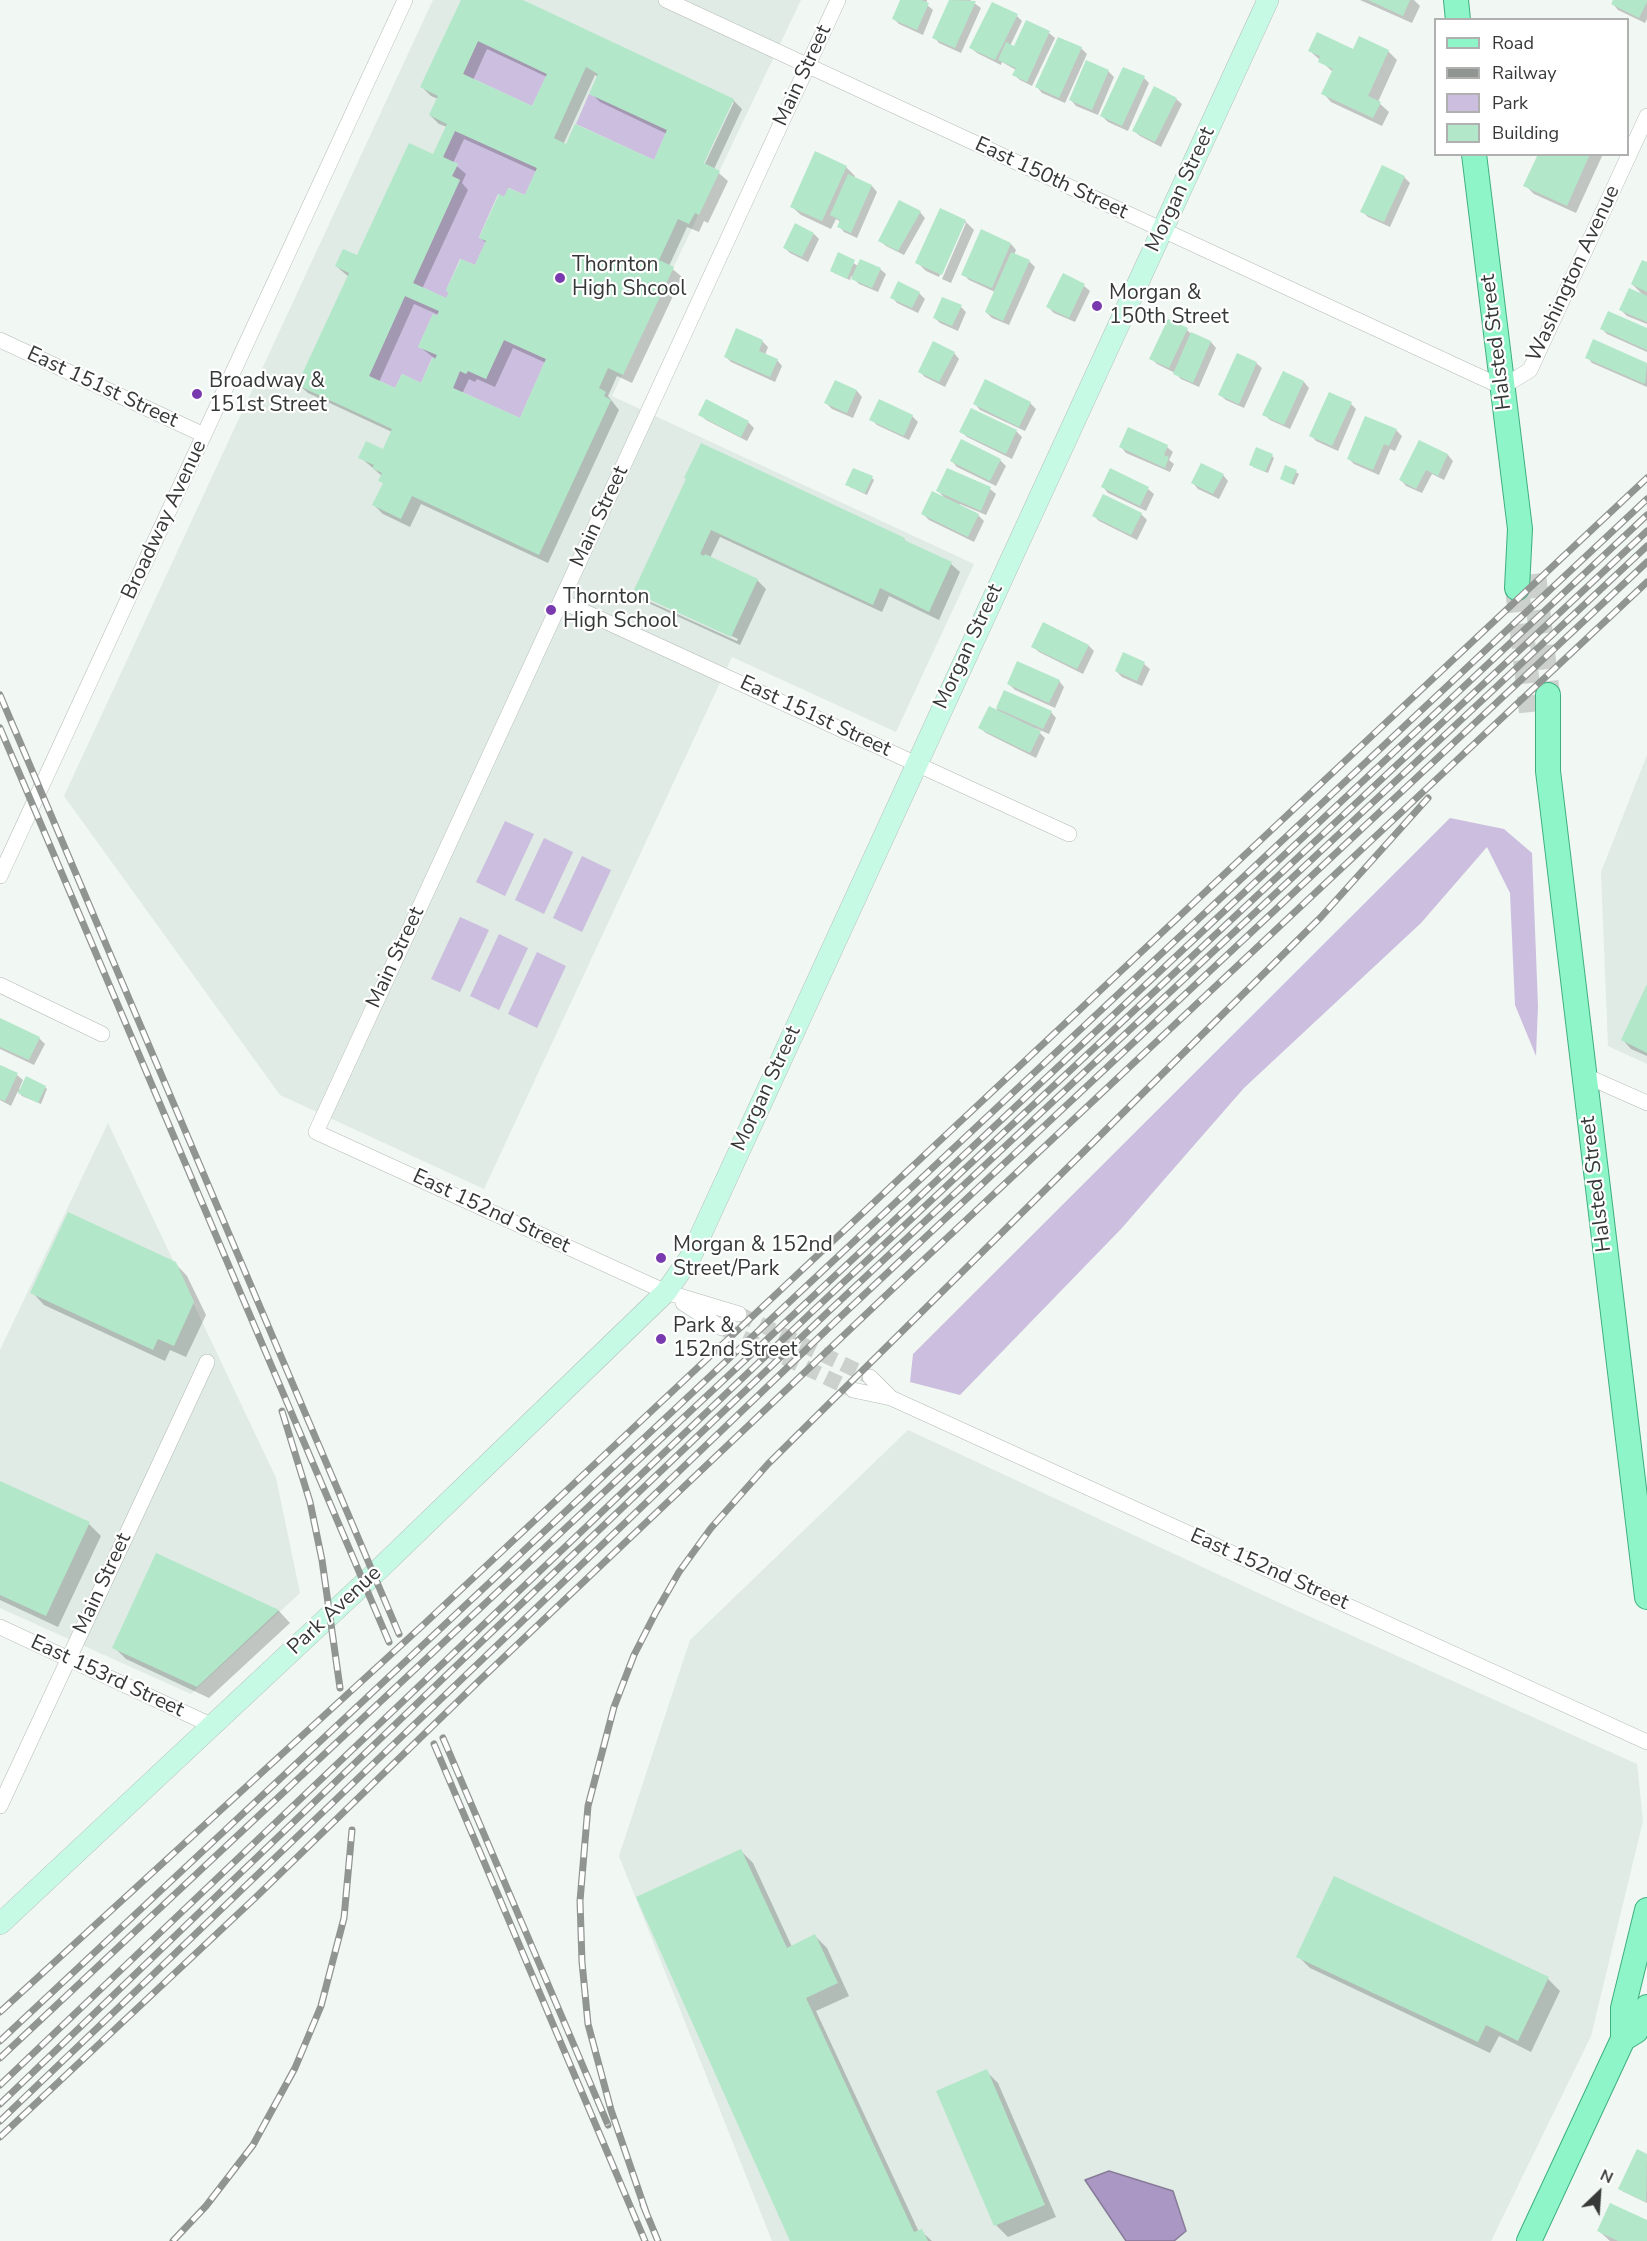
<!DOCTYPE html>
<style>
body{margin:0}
#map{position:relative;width:1647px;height:2241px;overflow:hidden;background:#f1f7f3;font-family:"Nunito Sans",sans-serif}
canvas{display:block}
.legend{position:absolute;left:1434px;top:18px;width:195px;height:138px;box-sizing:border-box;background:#fff;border:2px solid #afb0af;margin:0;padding:8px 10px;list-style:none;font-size:18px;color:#373938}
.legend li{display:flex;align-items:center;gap:12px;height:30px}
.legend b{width:30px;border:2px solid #afb0af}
.north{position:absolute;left:1569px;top:2163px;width:60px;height:60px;-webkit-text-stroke:4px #fff;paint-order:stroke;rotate:25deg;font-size:16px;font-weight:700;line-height:24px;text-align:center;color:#373938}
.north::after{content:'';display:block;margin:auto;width:21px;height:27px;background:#373938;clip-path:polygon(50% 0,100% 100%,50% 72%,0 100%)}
</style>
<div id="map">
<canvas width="1647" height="2241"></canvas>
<ul class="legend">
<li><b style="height:8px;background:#8ef5c9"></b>Road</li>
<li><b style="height:8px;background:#919592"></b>Railway</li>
<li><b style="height:16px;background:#ccbede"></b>Park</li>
<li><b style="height:16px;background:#b3e7c9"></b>Building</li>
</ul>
<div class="north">N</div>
</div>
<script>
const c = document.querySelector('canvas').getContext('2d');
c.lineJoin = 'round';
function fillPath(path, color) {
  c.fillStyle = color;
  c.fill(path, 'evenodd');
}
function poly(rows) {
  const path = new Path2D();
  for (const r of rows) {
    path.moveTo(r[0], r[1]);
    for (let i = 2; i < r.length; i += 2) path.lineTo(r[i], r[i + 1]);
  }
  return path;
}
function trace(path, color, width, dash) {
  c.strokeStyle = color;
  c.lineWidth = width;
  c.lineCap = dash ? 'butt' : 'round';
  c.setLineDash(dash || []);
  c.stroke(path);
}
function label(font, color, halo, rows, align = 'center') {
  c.font = font + ' "Nunito Sans",sans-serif';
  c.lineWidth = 4.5;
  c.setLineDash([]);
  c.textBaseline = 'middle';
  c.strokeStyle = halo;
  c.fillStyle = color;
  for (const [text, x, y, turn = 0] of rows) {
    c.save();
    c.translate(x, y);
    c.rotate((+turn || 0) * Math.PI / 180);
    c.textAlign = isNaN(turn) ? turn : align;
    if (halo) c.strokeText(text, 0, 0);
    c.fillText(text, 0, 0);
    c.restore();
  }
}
const built = poly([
 [433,0,801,0,612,396,974,564,896,732,732,657,484,1189,280,1095,64,796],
 [1647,755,1647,1064,1608,1046,1601,872],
 [108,1123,276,1478,300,1593,191,1694,0,1608,0,1350],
 [908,1430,1284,1605,1637,1764,1643,1821,1591,2036,1491,2241,772,2241,619,1856,690,1640]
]);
const green = poly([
 [478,41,547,74,532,106,463,74],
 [589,94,667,130,654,160,576,124],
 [455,131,537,168,525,195,509,188,504,197,498,194,479,237,486,241,475,265,460,259,446,290,449,293,446,298,413,283,460,180,452,176,458,164,443,157],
 [405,296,439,311,437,316,433,314,418,347,437,355,435,359,432,358,421,383,402,374,395,388,369,376],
 [504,340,546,359,520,418,453,388,460,371,466,374,468,371,486,379],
 [1450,818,1504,829,1532,853,1538,1006,1536,1056,1515,1005,1510,893,1487,847,1421,923,1244,1088,1121,1229,960,1395,910,1382,913,1354],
 [505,821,534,834,505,896,476,882],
 [544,838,573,852,544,914,515,900],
 [582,856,611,870,582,932,553,918],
 [460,917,489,930,460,992,431,979],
 [499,934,528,948,499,1010,470,996],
 [537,952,566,966,537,1028,508,1014]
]);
const water = poly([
 [1109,2171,1173,2191,1186,2231,1174,2241,1126,2241,1085,2180,1109,2171]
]);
const shadow = poly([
 [463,0,520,0,733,100,742,109,714,169,728,181,708,223,704,221,699,232,687,227,669,266,682,277,632,383,617,376,608,396,619,410,548,563,421,504,410,527,383,514,374,505,384,484,380,480,382,476,360,457,384,451,392,432,308,393,299,385,349,277,336,266,358,257,434,156,447,127,439,124,430,115,438,99,431,96,422,87],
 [487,49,547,77,533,108,473,80],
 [595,75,598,77,591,93,600,102,667,134,655,162,563,145],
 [731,102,734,102,702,170,699,169],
 [464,139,537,172,525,197,505,199,480,237,487,244,476,267,447,300,422,289,468,190,462,183,466,174,453,163],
 [414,304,439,315,420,347,434,358,422,385,396,390,379,382],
 [513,348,546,363,521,420,462,394,469,379,475,382,477,379,495,387],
 [902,0,927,0,926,4,933,10,923,35,899,24,894,19],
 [951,0,970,0,981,8,961,53,939,43,934,37],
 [1360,0,1414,0,1420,6,1412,23],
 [1615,0,1647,0,1647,19,1645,23,1618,10,1613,4],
 [1017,16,1022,21,1010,46,1015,48,1027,22,1049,33,1055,38,1032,86,1020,80,1014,75,1016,70,1002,62,1001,65,977,53,971,48],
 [1360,38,1388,51,1397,60,1378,102,1389,112,1382,126,1331,102,1323,93,1333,72,1310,51,1354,51],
 [1081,48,1087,54,1065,103,1042,93,1037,87],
 [1108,71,1114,77,1098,115,1076,106,1071,100],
 [1144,78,1149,83,1128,131,1108,122,1102,116],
 [1176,99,1182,104,1161,147,1140,136,1134,131],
 [1540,154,1603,154,1576,213,1534,194,1525,185],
 [846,167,855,176,854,179,872,186,877,192,857,238,844,232,839,226,841,222,836,219,831,229,801,215,792,207],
 [1404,177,1410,183,1390,227,1368,217,1362,211],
 [920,212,925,218,904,255,886,246,880,241],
 [965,221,974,230,951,283,942,279,966,223,963,223,939,277,926,271,917,262],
 [814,234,819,239,808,262,790,253,785,248],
 [1011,244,1016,250,1014,255,1029,261,1035,267,1009,325,992,318,986,312,995,292,969,280,963,274],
 [839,254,858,266,880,269,886,274,878,292,859,284,851,276,850,280,834,273],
 [1647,263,1647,324,1627,316,1621,310,1645,297,1632,284],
 [1063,275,1084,286,1090,291,1075,322,1054,313,1048,307],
 [919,293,925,299,918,313,897,303,892,297],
 [961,307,966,312,958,331,940,323,934,317],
 [1602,329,1647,329,1647,352,1607,334],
 [737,330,763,342,768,347,765,355,777,360,782,366,775,382,731,362,725,356],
 [1187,330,1191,334,1211,342,1216,348,1199,387,1181,379,1175,373,1157,364,1151,358],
 [1594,341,1647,365,1647,387,1592,363,1587,357],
 [954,353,959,359,945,387,925,377,919,371],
 [1256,363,1262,368,1244,408,1226,400,1220,395],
 [1284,373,1304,382,1309,388,1290,429,1270,420,1264,414],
 [836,382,857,391,862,397,853,418,832,409,826,403],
 [1030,403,1036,409,1025,431,980,410,975,404],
 [1351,404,1356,409,1338,451,1316,441,1311,435],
 [700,414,748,422,754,428,747,441,706,420],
 [912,416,918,422,909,440,877,425,871,419],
 [1396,430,1402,436,1395,451,1390,449,1379,475,1354,464,1348,458],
 [961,431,1016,431,1022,437,1012,459,967,437],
 [1419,442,1448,455,1453,461,1444,480,1432,474,1422,493,1406,486,1401,480],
 [1121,447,1167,447,1173,452,1169,460,1174,464,1170,472,1126,453],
 [1272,456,1274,458,1268,473,1253,467],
 [1000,460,1006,466,996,486,957,467,952,461],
 [1286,467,1299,474,1294,485,1281,478],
 [1111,470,1148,489,1154,494,1146,511,1108,493,1103,487],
 [1223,475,1228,481,1219,499,1198,489,1193,483],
 [872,478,874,480,867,495,850,487],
 [688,480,904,539,908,544,951,564,960,572,939,620,889,596,882,612,720,537,710,558,757,580,766,589,740,645,644,601,635,592],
 [644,595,738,639,737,641,644,599],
 [990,489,996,494,986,515,960,504,959,506,978,515,984,521,974,542,929,520,923,514,947,500,938,491],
 [1141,514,1147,520,1137,540,1099,521,1094,516],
 [1089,646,1094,651,1083,674,1039,652,1033,647],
 [1144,664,1150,669,1142,686,1122,677,1116,671],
 [1059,681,1064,687,1055,708,1015,690,1009,684],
 [1005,692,1051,712,1056,718,1049,734,1035,728,1045,738,1036,758,986,733,980,728,996,711],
 [1647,988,1647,1056,1631,1049,1623,1040],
 [0,1020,39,1038,45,1044,34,1065,0,1049],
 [0,1067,17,1075,23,1080,19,1089,21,1091,45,1087,47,1089,41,1104,22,1096,18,1091,11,1106,0,1100],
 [175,1263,187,1276,206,1315,186,1357,170,1350,165,1361,44,1305,32,1292],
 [0,1483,89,1524,101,1536,58,1627,0,1600],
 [157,1555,279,1611,290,1623,209,1698,126,1659,114,1647],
 [741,1851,753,1863,792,1947,815,1936,827,1948,849,1996,816,2011,919,2232,921,2231,932,2241,792,2241],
 [1298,1956,1548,1979,1560,1991,1531,2052,1499,2036,1490,2053,1310,1968],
 [986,2071,998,2083,1056,2217,1008,2237,996,2225,938,2091],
 [1638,2151,1647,2155,1647,2203,1622,2191],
 [1647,2222,1647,2241,1610,2241,1599,2231]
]);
const building = poly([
 [461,0,523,0,734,99,704,163,720,171,699,215,695,213,689,224,678,219,659,260,674,267,623,375,608,368,599,388,606,392,604,396,611,400,539,555,412,496,401,519,372,505,383,483,378,481,382,473,372,468,374,465,358,458,366,441,383,449,392,429,297,385,349,273,335,266,343,249,357,255,409,143,433,154,447,124,429,115,438,96,420,87],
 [478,41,547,74,532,106,463,74],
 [586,67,598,74,589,94,667,130,654,160,575,124,566,144,554,138],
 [455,131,537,168,525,195,508,188,504,197,499,194,479,238,486,241,475,265,461,259,446,290,449,293,446,298,413,283,460,180,452,176,458,164,443,157],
 [405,296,439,311,437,316,433,314,418,347,437,355,435,359,433,357,421,383,402,374,395,388,369,376],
 [504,340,546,359,520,418,453,388,460,371,466,374,468,371,486,379],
 [900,0,921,0,929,3,917,30,892,19],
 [949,0,976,1,955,48,932,38],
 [1368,0,1410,0,1403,16],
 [1613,0,1647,0,1647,2,1639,18,1611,4],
 [992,2,1018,14,995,60,969,48],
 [1026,20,1050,31,1027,82,1012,75,1016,68,998,60,1006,42,1014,46],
 [1317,32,1353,49,1359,36,1389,50,1368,96,1381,102,1373,118,1321,94,1333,69,1318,62,1320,56,1308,51],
 [1058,37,1082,47,1059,98,1035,87],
 [1086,60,1109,70,1092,110,1069,100],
 [1123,67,1145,76,1122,126,1100,116],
 [1154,86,1177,98,1155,142,1132,131],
 [815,151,847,166,822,221,790,207],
 [1538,154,1590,154,1567,206,1523,186],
 [1382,165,1405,176,1384,222,1360,212],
 [848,174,872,185,851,233,837,227,840,220,830,215],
 [899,200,921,211,898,251,878,241],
 [940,208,966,220,942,275,915,263],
 [795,223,814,233,802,257,783,248],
 [981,229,1011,243,992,288,961,275],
 [838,252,855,260,847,279,830,271],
 [1011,252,1030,260,1003,321,985,312],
 [860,259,881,268,872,288,851,279],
 [1642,260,1647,262,1647,292,1631,284],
 [1063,273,1085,284,1069,318,1046,307],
 [898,281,920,292,912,308,890,298],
 [1629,288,1647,296,1647,322,1619,310],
 [942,297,962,305,952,326,933,318],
 [1608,311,1647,328,1647,350,1600,329],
 [1168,319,1188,328,1169,368,1149,359],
 [736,328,763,340,759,351,778,359,770,377,724,357],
 [1191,332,1211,341,1193,383,1173,374],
 [1593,339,1647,363,1645,384,1585,358],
 [933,341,955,352,939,382,918,372],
 [1237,353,1257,362,1239,404,1218,395],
 [1283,371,1304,381,1284,425,1262,415],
 [985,379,1031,402,1019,427,973,404],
 [835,380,857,390,847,413,824,403],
 [1329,392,1352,402,1332,446,1309,436],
 [706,399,749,421,741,437,698,415],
 [879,399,913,415,904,436,869,420],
 [971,408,1017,430,1006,454,959,432],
 [1365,416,1397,429,1389,446,1384,444,1373,470,1347,459],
 [1128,427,1168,445,1164,455,1169,457,1165,468,1119,447],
 [961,439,1001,459,990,481,950,461],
 [1419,440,1448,454,1438,476,1426,470,1416,489,1399,480],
 [701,443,905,538,904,540,952,562,929,612,880,588,873,605,711,530,700,554,704,556,705,554,758,579,731,637,633,592,686,479,684,478],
 [1256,447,1273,454,1265,472,1249,465],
 [1201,463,1224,474,1213,494,1191,483],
 [1285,465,1297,470,1291,484,1280,479],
 [853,468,873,476,865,493,845,485],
 [947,468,991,487,981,511,936,491],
 [1110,468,1149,487,1140,506,1101,487],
 [932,491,979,514,968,537,921,514],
 [1103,494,1142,513,1131,535,1092,516],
 [1043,622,1089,645,1077,669,1031,647],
 [1123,652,1145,662,1137,681,1115,671],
 [1017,661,1060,680,1049,703,1007,684],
 [1004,690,1052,711,1043,729,996,708],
 [989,706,1041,731,1030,753,978,728],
 [1647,984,1647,1053,1621,1040],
 [0,1018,40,1037,29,1060,0,1047],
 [0,1065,18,1073,5,1101,0,1099],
 [26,1076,46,1086,38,1103,18,1093],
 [68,1212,176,1262,194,1302,174,1346,158,1339,153,1350,30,1293],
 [0,1481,90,1522,46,1616,0,1595],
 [156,1553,279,1610,197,1687,112,1648],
 [741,1849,787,1948,815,1934,838,1983,806,1998,914,2232,922,2229,928,2241,790,2241,636,1897],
 [1334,1876,1549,1977,1518,2041,1486,2025,1478,2042,1296,1957],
 [987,2069,1045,2205,994,2226,936,2091],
 [1637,2149,1647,2154,1646,2202,1618,2189],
 [1610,2203,1647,2220,1647,2241,1618,2241,1597,2231]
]);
const streetTunnel = poly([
 [739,1314,870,1377],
 [722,1328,853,1390]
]);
const primaryTunnel = poly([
 [1534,574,1548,695],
 [1517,588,1531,712]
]);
const street = poly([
 [666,0,1502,387,1530,370,1647,116],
 [0,340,204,435],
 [561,601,1069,834],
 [0,876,405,0],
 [0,985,102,1034],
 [1584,1075,1647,1103],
 [683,1303,722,1328],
 [739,1314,666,1292,316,1132,838,0],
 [870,1377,891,1398],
 [853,1390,891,1398,1647,1742],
 [0,1627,213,1726],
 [0,1806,207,1362]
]);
const secondary = poly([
 [0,1924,373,1575,666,1292,691,1256,1268,0]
]);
const primary = poly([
 [1456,0,1458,20],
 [1474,154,1520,529,1517,588],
 [1548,695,1548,771,1647,1597],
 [1623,2039,1636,2031,1647,2007],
 [1529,2241,1623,2039,1623,2008,1647,1910]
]);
const rail = poly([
 [0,695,399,1634],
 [0,728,389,1642],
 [282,1411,310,1502,322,1560,340,1688],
 [443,1738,608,2125],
 [434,1744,645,2241],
 [0,2012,422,1626,1647,478],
 [0,2041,1647,499],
 [0,2058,1647,515],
 [0,2085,815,1309,1647,531],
 [0,2104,455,1667,829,1311,1647,546],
 [0,2121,837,1320,1647,562],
 [0,2137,255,1898,481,1679,900,1282,1647,582],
 [643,2205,658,2241],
 [646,2212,611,2110,588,2024,582,1962,580,1901,588,1806,614,1707,634,1655,656,1612,679,1572,711,1528,768,1464,1321,917,1428,798],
 [173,2241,206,2206,253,2145,295,2068,321,2006,344,1918,352,1830]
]);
const markers = [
 [560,278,6,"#793aaf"],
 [1097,306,6,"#793aaf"],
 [197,394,6,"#793aaf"],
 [551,610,6,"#793aaf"],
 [661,1258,6,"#793aaf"],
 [661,1339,6,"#793aaf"]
];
const streetNames = [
 ["Main Street",803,76,-65],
 ["East 150th Street",1051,179,25],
 ["Morgan Street",1181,190,-65],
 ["Washington Avenue",1574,274,-65],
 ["Halsted Street",1497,342,-97],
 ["East 151st Street",102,388,25],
 ["Main Street",600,517,-65],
 ["Broadway Avenue",165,520,-65],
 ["Morgan Street",969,647,-65],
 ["East 151st Street",815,717,25],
 ["Main Street",396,958,-65],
 ["Morgan Street",767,1089,-65],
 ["Halsted Street",1597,1184,-97],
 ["East 152nd Street",491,1212,25],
 ["East 152nd Street",1269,1570,24],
 ["Main Street",103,1584,-65],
 ["Park Avenue",335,1611,-43],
 ["East 153rd Street",107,1677,25]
];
const poiNames = [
 ["Thornton",572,266],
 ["High Shcool",572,290],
 ["Morgan &",1109,294],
 ["150th Street",1109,318],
 ["Broadway &",209,382],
 ["151st Street",209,406],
 ["Thornton",563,598],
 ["High School",563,622],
 ["Morgan & 152nd",673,1246],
 ["Street/Park",673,1270],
 ["Park &",673,1327],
 ["152nd Street",673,1351]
];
fillPath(built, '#dfebe4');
fillPath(green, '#ccbede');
fillPath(water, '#ab97c3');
trace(water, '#887b99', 1.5);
fillPath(shadow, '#0003');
fillPath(building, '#b3e7c9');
trace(streetTunnel, '#ccd1ce', 15, [15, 8]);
trace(primaryTunnel, '#ccd1ce', 24, [24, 12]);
trace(street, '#b4bab6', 16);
trace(secondary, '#b4bab6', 22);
trace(primary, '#3eaf7f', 26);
trace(street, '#fff', 15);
trace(secondary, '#c6fae4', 21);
trace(primary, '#8ef5c9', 24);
trace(rail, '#919592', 7);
trace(rail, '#fff', 4.5, [14]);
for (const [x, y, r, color] of markers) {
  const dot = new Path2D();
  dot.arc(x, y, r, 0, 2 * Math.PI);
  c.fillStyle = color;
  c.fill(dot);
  trace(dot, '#fff', 2);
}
label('21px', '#373938', '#fff', streetNames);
label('21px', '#373938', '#fff', poiNames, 'left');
</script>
